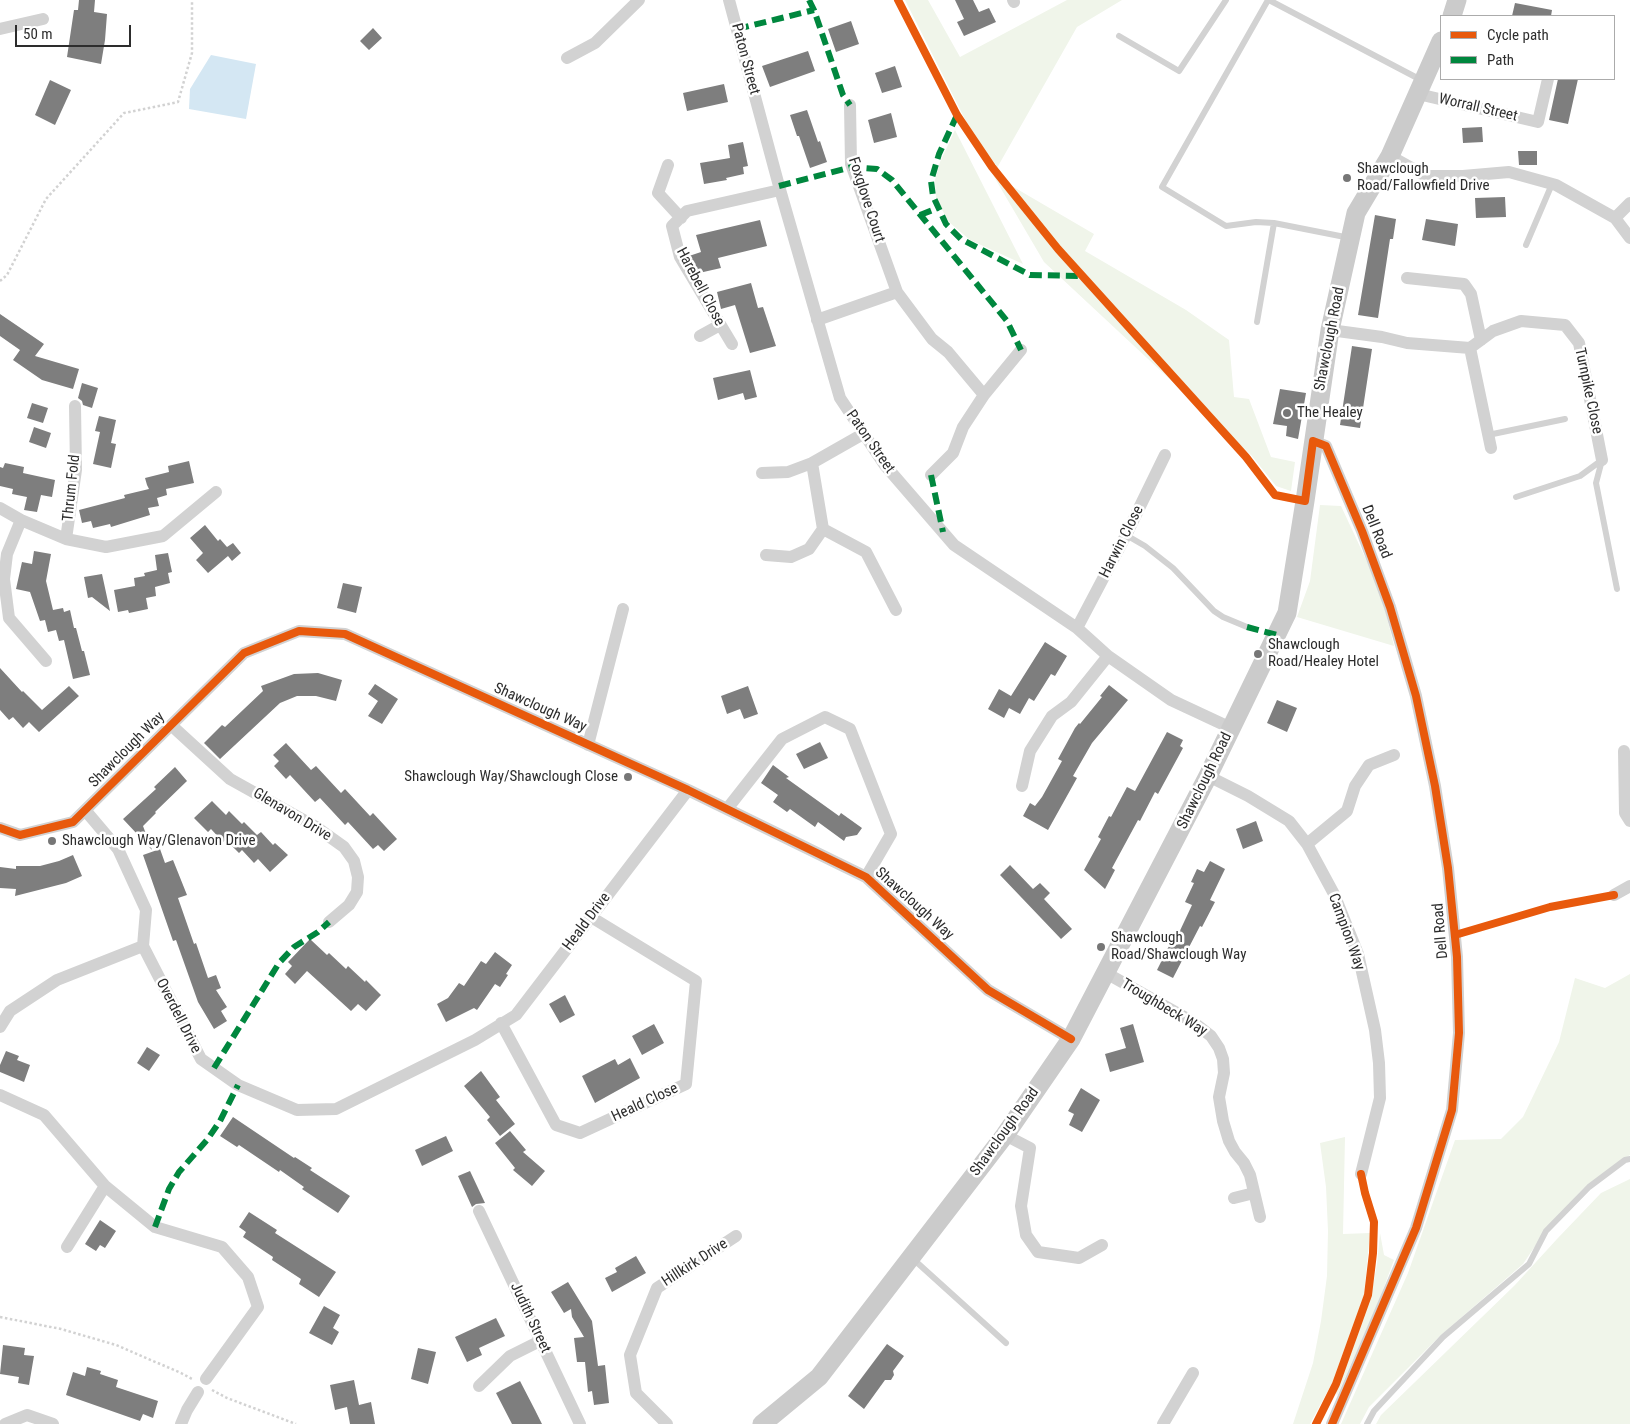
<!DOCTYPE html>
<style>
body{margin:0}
#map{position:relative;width:1630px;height:1424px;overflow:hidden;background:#fff;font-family:"Roboto Condensed",sans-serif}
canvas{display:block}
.legend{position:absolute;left:1440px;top:15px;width:175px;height:65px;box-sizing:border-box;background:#fff;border:1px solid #ababab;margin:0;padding:6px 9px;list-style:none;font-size:15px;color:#2d2d2d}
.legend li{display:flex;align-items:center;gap:10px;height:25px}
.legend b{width:25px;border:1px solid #ababab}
.scale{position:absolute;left:15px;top:25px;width:116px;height:22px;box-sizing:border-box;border:2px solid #2d2d2d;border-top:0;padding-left:6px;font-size:15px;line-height:18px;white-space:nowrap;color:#2d2d2d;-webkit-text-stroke:4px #fff;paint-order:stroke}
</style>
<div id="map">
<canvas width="1630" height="1424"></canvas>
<ul class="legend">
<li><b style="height:6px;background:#e8590c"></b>Cycle path</li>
<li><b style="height:6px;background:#00873e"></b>Path</li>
</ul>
<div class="scale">50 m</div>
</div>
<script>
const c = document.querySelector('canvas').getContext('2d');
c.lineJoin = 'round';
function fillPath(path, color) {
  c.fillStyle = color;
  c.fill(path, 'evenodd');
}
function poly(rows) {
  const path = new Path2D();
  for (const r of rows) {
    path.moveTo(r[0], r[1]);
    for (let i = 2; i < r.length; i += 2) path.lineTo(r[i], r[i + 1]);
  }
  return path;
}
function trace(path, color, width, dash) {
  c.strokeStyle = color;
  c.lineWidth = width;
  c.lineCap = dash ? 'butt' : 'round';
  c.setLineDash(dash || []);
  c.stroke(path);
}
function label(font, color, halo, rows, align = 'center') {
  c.font = font + ' "Roboto Condensed",sans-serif';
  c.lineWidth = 5;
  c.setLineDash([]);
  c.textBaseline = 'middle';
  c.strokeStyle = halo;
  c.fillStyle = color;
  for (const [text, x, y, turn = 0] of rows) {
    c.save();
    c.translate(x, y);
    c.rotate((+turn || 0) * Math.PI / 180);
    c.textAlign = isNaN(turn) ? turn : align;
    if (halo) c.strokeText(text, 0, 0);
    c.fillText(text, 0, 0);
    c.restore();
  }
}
const green = poly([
 [905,0,928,0,960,57,1067,0,1122,0,1077,27,993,175,1094,234,1085,251,1186,310,1229,340,1234,397,1249,399,1271,457,1295,462,1291,491,1276,486,1251,455,1044,262,993,175],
 [955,130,1023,264,970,240,949,222,936,199,935,180,940,162],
 [1320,505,1341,506,1370,568,1384,606,1394,646,1297,617,1310,581],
 [1630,974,1630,1155,1583,1189,1550,1224,1523,1264,1440,1336,1369,1407,1360,1424,1341,1424,1408,1273,1455,1140,1501,1139,1523,1117,1559,1042,1575,978,1605,988],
 [1345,1137,1343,1234,1370,1233,1364,1295,1333,1381,1310,1424,1293,1424,1313,1363,1321,1321,1327,1276,1328,1231,1326,1187,1320,1143],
 [1630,1179,1630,1424,1376,1424,1381,1415,1515,1285,1557,1239,1601,1193],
 [1380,1233,1384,1255,1394,1260,1378,1303,1337,1396,1336,1392,1347,1364,1371,1296,1377,1264]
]);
const water = poly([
 [211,55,256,64,246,119,189,109,190,89]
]);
const building = poly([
 [79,0,95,0,94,12,107,14,105,40,101,64,67,57,74,10,78,10],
 [955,0,973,0,979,12,989,8,996,22,964,36,957,22,964,19],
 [1515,3,1552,10,1551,16,1512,16],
 [851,21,859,44,836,52,828,29],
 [373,28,382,38,369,50,360,41],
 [808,51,815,71,770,87,762,66],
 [895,66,902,87,882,93,875,73],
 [1558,79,1578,79,1568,124,1549,120],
 [50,80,71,90,55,125,35,115],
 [724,84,728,102,687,111,683,93],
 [807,110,818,142,820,141,827,162,810,168,799,136,797,136,790,115],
 [891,113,897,137,874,143,868,120],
 [1482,127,1483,142,1463,143,1462,128],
 [743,142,748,166,743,167,744,174,726,178,727,180,704,184,700,163,730,158,728,145],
 [1518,151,1537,151,1537,165,1519,165],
 [1505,197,1506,217,1476,218,1475,198],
 [1375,215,1396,219,1393,239,1390,239,1378,318,1358,315],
 [1426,219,1458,224,1455,246,1422,240],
 [760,220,767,246,718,258,721,268,699,273,689,256,701,252,696,235],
 [751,283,758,308,763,307,776,346,750,353,735,305,721,309,717,292],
 [0,314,44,344,35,356,79,369,73,389,42,380,13,360,20,350,0,336],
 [1352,346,1372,349,1360,428,1340,425],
 [750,370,757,397,745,400,743,393,718,400,713,378],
 [82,383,98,388,92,408,83,405,82,401,78,398],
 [1280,389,1306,393,1298,439,1286,436,1287,426,1273,424],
 [32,403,48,408,43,423,27,418],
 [99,416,116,420,111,443,116,444,111,468,93,464,100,432,95,431],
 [34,427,51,433,46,448,29,442],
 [189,461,194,483,166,489,167,495,157,498,159,506,148,508,150,515,111,527,110,524,93,528,91,521,82,523,79,510,125,498,124,495,149,489,147,485,145,478,169,472,168,466],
 [5,463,24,467,23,473,55,480,52,497,41,495,37,512,24,510,27,497,12,494,13,489,0,486,0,467,3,468],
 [205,525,218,541,220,539,227,547,233,543,241,553,232,561,228,556,208,573,196,560,203,553,190,538],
 [34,551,51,554,46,581,53,610,63,608,64,612,70,610,74,628,76,628,82,651,84,651,90,675,73,679,64,640,59,641,56,630,48,632,45,620,40,621,30,592,16,589,22,562,32,564],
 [168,553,172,572,168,573,170,583,155,587,156,596,146,598,148,609,129,613,128,610,118,612,114,590,135,586,134,578,145,576,144,573,157,570,155,555],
 [102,574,110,611,92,597,88,598,84,577],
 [343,583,362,587,356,613,337,608],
 [1045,642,1067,656,1055,676,1051,674,1034,701,1029,698,1020,714,1009,708,1004,718,988,709,999,689,1011,696],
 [0,668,22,692,23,691,42,710,69,686,79,696,39,732,29,722,23,728,13,717,9,720,0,710],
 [318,673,342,680,336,701,316,696,297,696,280,703,220,759,204,743,222,725,225,727,263,691,261,686,294,674],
 [375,684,398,699,382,724,368,716,378,701,368,694],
 [1109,685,1128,700,1092,743,1073,776,1077,778,1048,830,1023,816,1030,803,1035,806,1042,797,1062,761,1058,759,1075,728,1079,723,1080,724,1102,697,1100,696],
 [748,686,758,714,744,719,740,709,727,714,721,696],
 [1277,700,1297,708,1287,732,1267,723],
 [1167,732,1183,740,1180,746,1183,748,1158,794,1155,792,1140,821,1138,820,1112,868,1115,870,1105,889,1084,870,1101,839,1098,837,1109,816,1111,817,1127,787,1135,791],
 [820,742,828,758,804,769,796,754],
 [286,743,311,770,316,766,341,793,345,789,370,816,373,813,397,839,384,851,378,845,373,849,348,822,345,825,320,798,315,802,290,775,286,779,274,766,279,761,273,755],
 [773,765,789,777,786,778,839,816,841,813,862,828,857,835,846,837,844,841,818,822,815,827,790,809,787,812,773,802,778,795,761,783],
 [175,767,187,781,155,812,156,813,143,826,152,850,123,819,156,789,154,787],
 [212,801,226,815,229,811,242,824,244,822,257,835,261,832,273,845,275,843,288,855,270,872,258,859,254,863,242,850,239,853,226,840,223,842,211,829,208,832,194,818],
 [1256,821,1263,841,1243,849,1236,829],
 [160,849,165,863,173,860,187,895,178,898,194,944,196,943,208,978,216,975,221,988,216,990,227,1007,221,1011,227,1021,214,1029,198,1002,176,940,173,941,143,855],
 [73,855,82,876,66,883,15,896,16,889,0,888,0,867,16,869,16,866,40,866,59,861],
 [1210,861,1225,869,1210,900,1215,902,1202,927,1200,926,1173,978,1157,970,1174,936,1177,937,1192,905,1185,902,1194,883,1191,882,1197,869,1204,872],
 [1010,865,1033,889,1040,883,1050,893,1044,899,1072,929,1061,939,1000,875],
 [310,939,327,955,329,953,346,969,348,966,365,982,366,980,381,995,366,1011,358,1004,351,1011,307,971,295,984,285,974,292,966,288,962],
 [495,952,512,965,506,974,508,975,500,987,495,984,477,1010,474,1008,446,1022,437,1004,448,998,459,983,464,986,481,961,486,964],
 [565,995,575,1015,560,1023,549,1004],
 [654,1024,664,1043,642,1055,632,1036],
 [1133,1024,1144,1062,1110,1072,1105,1054,1126,1048,1120,1028],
 [147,1047,160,1055,149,1071,137,1063],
 [6,1051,19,1056,17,1060,30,1065,24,1082,0,1072,0,1065],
 [630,1058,640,1078,595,1103,582,1076,615,1059,618,1065],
 [481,1071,500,1097,496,1100,515,1124,500,1136,487,1120,490,1117,464,1086],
 [1081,1088,1100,1100,1082,1132,1069,1125,1074,1114,1068,1111],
 [233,1117,294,1158,295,1157,312,1168,310,1170,350,1196,338,1213,302,1189,304,1187,280,1170,279,1172,239,1145,237,1147,220,1136],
 [510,1131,526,1150,523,1152,545,1171,532,1186,513,1170,515,1168,495,1143],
 [446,1136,453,1151,422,1166,415,1150],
 [470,1171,485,1203,476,1204,472,1207,458,1176],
 [249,1212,277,1230,275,1233,336,1272,319,1297,299,1284,301,1279,272,1260,273,1257,243,1237,246,1232,239,1227],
 [100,1220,116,1231,105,1248,100,1245,96,1251,85,1244],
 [636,1256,646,1273,612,1292,605,1278,617,1272,615,1268],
 [568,1282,592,1321,598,1366,605,1365,609,1403,594,1405,592,1391,588,1392,585,1362,577,1362,574,1338,584,1337,572,1317,571,1309,564,1313,551,1292],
 [324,1306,340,1315,333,1328,339,1332,332,1345,309,1333],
 [496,1318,505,1336,479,1348,482,1355,467,1362,455,1337],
 [887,1344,904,1356,893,1371,894,1375,891,1380,885,1380,864,1409,848,1396],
 [3,1345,25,1348,24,1355,34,1356,29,1385,18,1383,19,1377,0,1374],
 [418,1348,436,1352,428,1384,411,1379],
 [87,1367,101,1371,100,1374,118,1380,116,1387,158,1401,153,1418,143,1414,140,1421,66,1395,73,1372,85,1376],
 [354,1380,359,1405,371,1402,375,1424,350,1424,347,1407,335,1410,330,1385],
 [520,1381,535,1410,542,1424,512,1424,496,1393]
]);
const path = poly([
 [0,281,7,275,46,199,124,113,178,102,192,53,192,0],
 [0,1317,61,1329,116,1345,181,1373,194,1380],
 [212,1390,227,1398,296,1424]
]);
const lane = poly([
 [1268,0,1162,187,1226,226,1256,222,1274,223,1350,238],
 [1269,0,1423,81],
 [1119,36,1179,71,1226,0],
 [1526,245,1552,184],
 [1257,322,1274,223],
 [1488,435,1565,419],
 [1602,460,1596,483,1617,589],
 [1516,497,1580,476,1602,460],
 [1126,535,1145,546,1173,568,1214,611,1223,617,1247,627],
 [912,1258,1006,1343],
 [1367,1424,1374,1411,1443,1337,1529,1264,1546,1231,1589,1187,1625,1160,1630,1159]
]);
const street = poly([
 [729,0,779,186,840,398,884,464,954,545,1077,628,1108,656,1171,700,1231,728],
 [1013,0,1014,2],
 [0,29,43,19],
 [567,58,595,43,639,0],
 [1418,94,1538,122,1548,79],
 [850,105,851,164,897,292,932,339,948,352,984,395],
 [1390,156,1426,176,1463,176,1509,172,1556,185,1615,218,1630,238],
 [668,165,658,193,681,218],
 [1615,218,1630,203],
 [1407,278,1464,284,1471,294,1481,340],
 [817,320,897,292],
 [1330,330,1382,337,1407,343,1470,348,1493,331,1521,321,1565,325,1579,343,1602,460],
 [700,336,720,325],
 [732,344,680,257,672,226,687,211,780,190],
 [1470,348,1491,448],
 [863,434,812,463,823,529,866,552,896,610],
 [1313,441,1326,446,1362,531,1390,607,1416,696,1435,786,1448,868,1457,957,1459,1033,1452,1110,1416,1228,1332,1424],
 [762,473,788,472,812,463],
 [931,475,953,453,963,427,984,395,1021,350],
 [0,508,21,520,66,539,106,547,163,536,216,492],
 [21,520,7,554,4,579,9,618,46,661],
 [66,539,76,470,75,406],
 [766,555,791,557,809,549,823,529],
 [1077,628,1126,535,1165,455],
 [171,725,230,779,316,827,344,847,354,861,358,877,357,892,349,905,329,922],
 [588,745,623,609],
 [1624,751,1625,813,1630,821],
 [1208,776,1248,796,1289,821,1307,844,1334,894,1358,954,1375,1030,1379,1063,1380,1098,1361,1174],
 [1022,786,1030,751,1052,716,1071,702,1108,656],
 [727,809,782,739,825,717,850,729,891,834,866,877],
 [85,810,118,849,146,910,143,946,201,1059,238,1085,297,1110,336,1109,475,1040,516,1015,688,790],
 [0,828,20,835,73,822,244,653,299,631,345,634,688,790,866,877,988,990,1071,1039],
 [1307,844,1347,811,1355,786,1369,765,1394,755],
 [1614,895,1630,886],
 [1106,973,1193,1022,1211,1036,1219,1048,1223,1059,1224,1073,1219,1097,1223,1121,1229,1141,1235,1152,1244,1163,1250,1175,1260,1217],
 [501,1023,556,1125,580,1133,686,1084,696,981,591,917],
 [0,1027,10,1011,57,980,143,946],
 [0,1095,44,1115,105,1186,155,1227,222,1247,248,1277,258,1307,206,1379],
 [1005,1135,1030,1148,1021,1206,1026,1235,1038,1252,1079,1258,1102,1245],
 [1234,1198,1254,1193],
 [479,1211,580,1424],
 [67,1247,105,1186],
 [479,1386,510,1356,540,1341],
 [5,1424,27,1415,53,1424],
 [181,1424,187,1410,198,1392],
 [667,1424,636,1393,630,1355,657,1288,736,1236],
 [1163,1424,1193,1373]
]);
const secondary = poly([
 [1452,16,1457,0],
 [762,1424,819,1377,1005,1135,1071,1039,1208,776,1287,613,1305,501,1330,330,1356,213,1390,156,1441,41]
]);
const quiet = poly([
 [809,0,814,10,843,95,850,105],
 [737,29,814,10],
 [957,115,939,154,931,181,933,196,946,224,961,239,1030,275,1083,276],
 [779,186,852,167,877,169,892,180,1007,321,1021,350],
 [920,215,938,208],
 [931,475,943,532],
 [1247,627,1277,635],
 [214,1068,279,963,294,947,318,932,329,922],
 [155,1227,169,1189,179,1172,207,1140,220,1121,238,1085]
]);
const cycleway = poly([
 [898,0,957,115,992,167,1058,249,1246,457,1275,495,1305,501,1313,441,1326,446,1362,531,1390,607,1416,696,1435,786,1448,868,1457,957,1459,1033,1452,1110,1416,1228,1332,1424],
 [0,828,20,835,73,822,244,653,299,631,345,634,688,790,866,877,988,990,1071,1039],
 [1455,935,1550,907,1614,895],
 [1316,1424,1336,1384,1368,1295,1373,1253,1374,1222,1365,1193,1361,1174]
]);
const markers = [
 [1347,178,5,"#767676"],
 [1287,413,5,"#767676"],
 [1258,654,5,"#767676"],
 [628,777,5,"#767676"],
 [52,841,5,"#767676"],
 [1101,947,5,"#767676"]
];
const streetNames = [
 ["Paton Street",745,59,75],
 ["Worrall Street",1478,108,13],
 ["Foxglove Court",866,200,72],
 ["Harebell Close",700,287,62],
 ["Shawclough Road",1330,339,-79],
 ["Turnpike Close",1588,391,78],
 ["Paton Street",870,442,55],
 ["Thrum Fold",72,488,-84],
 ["Dell Road",1376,532,68],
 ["Harwin Close",1122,542,-63],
 ["Shawclough Way",540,708,24],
 ["Shawclough Way",127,750,-45],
 ["Shawclough Road",1205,781,-64],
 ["Glenavon Drive",292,815,31],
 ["Shawclough Way",914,904,42],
 ["Heald Drive",587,922,-53],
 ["Dell Road",1441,931,-95],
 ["Campion Way",1346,932,70],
 ["Troughbeck Way",1164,1008,31],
 ["Overdell Drive",178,1016,63],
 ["Heald Close",645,1103,-25],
 ["Shawclough Road",1005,1132,-54],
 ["Hillkirk Drive",695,1263,-33],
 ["Judith Street",530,1318,65]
];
const poiNames = [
 ["Shawclough",1357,169],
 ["Road/Fallowfield Drive",1357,186],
 ["The Healey",1297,413],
 ["Shawclough",1268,645],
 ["Road/Healey Hotel",1268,662],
 ["Shawclough Way/Shawclough Close",618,777,"right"],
 ["Shawclough Way/Glenavon Drive",62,841],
 ["Shawclough",1111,938],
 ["Road/Shawclough Way",1111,955]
];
fillPath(green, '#f0f5ea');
fillPath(water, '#d4e7f3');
fillPath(building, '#7e7e7e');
trace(path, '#d2d2d2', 2.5, [2.5, 2.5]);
trace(lane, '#d2d2d2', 6);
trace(street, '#d2d2d2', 12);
trace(secondary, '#cbcbcb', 19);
trace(quiet, '#00873e', 6, [12, 6]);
trace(cycleway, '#e8590c', 8);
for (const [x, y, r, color] of markers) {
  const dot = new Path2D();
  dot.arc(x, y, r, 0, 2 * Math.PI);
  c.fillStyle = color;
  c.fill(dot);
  trace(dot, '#fff', 2);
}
label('15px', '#2d2d2d', '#fff', streetNames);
label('15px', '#2d2d2d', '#fff', poiNames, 'left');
</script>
